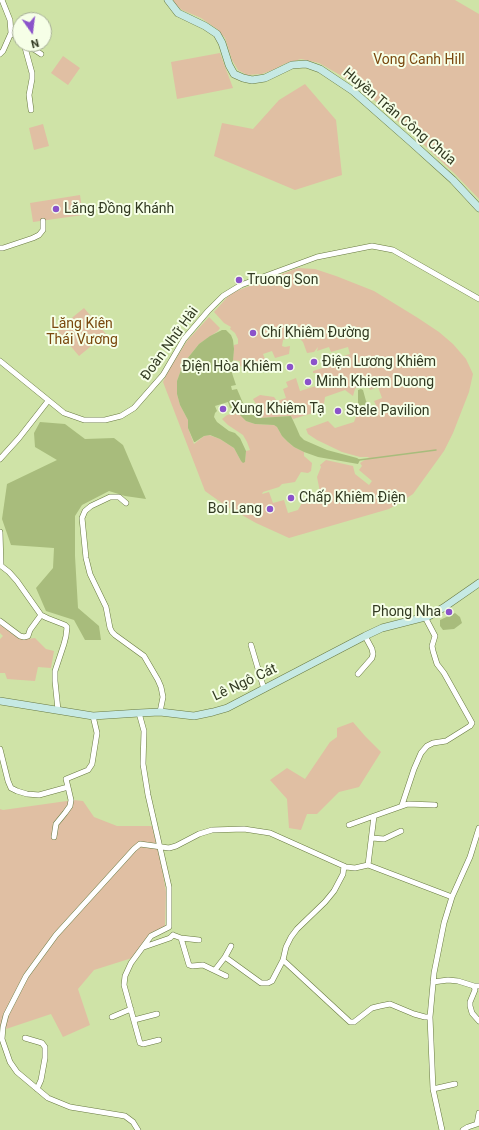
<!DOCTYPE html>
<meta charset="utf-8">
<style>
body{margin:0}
#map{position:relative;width:479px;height:1130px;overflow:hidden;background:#cfe3a7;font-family:Roboto,sans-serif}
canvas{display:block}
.north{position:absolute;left:12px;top:12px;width:40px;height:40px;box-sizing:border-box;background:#f6ffe7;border:1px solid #a8b098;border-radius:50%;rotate:166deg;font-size:11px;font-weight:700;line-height:16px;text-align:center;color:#323a22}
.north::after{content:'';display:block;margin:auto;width:14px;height:18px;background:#8b53ca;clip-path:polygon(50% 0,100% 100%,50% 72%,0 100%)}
</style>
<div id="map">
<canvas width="479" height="1130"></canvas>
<div class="north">N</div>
</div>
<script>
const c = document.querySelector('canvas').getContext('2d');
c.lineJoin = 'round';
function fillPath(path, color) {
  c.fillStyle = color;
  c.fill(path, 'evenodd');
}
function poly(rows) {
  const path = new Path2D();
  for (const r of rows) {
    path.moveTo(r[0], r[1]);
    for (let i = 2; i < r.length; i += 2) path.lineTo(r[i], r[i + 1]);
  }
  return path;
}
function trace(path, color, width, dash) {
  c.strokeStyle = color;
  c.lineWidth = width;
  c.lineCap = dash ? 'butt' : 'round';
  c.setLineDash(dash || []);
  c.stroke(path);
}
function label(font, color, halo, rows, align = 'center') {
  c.font = font + ' Roboto,sans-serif';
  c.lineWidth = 4;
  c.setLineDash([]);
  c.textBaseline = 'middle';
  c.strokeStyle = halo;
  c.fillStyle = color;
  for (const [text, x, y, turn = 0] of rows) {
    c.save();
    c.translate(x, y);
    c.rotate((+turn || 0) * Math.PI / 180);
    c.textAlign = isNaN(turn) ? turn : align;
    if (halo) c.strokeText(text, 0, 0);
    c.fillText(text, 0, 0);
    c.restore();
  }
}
const green = poly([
 [173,0,455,0,479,14,479,199,454,173,409,131,365,92,340,75,319,63,301,59,284,64,275,69,262,74,247,75,238,70,232,60,225,38,217,29,201,18,182,10,176,5],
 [220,53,233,88,177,99,171,62],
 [63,56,80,68,68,85,51,73],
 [305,84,336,120,342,175,295,190,214,156,222,123,253,129,279,100],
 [43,124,49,146,34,150,29,128],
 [80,195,83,215,33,222,30,203],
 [298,268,315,269,336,276,374,291,418,318,439,332,453,344,466,359,473,374,469,392,453,433,444,451,413,494,401,502,389,509,289,538,256,523,226,506,205,491,163,382,168,371,187,341,209,317,220,328,218,331,199,344,187,359,181,370,177,381,177,394,180,405,188,420,188,428,194,444,204,436,209,435,220,439,234,448,241,461,245,462,246,451,250,450,247,442,243,435,228,425,222,419,227,415,234,413,241,415,246,421,255,424,274,425,277,427,282,436,288,442,294,447,304,452,304,456,312,463,311,471,308,473,301,472,295,482,282,484,279,487,263,492,262,494,269,492,273,503,284,500,288,513,298,510,303,501,321,497,317,477,321,467,320,465,326,460,353,466,355,474,369,485,372,481,359,470,362,466,360,463,369,457,360,457,342,452,317,440,308,434,306,429,328,421,335,428,354,422,358,411,362,413,367,414,373,412,376,405,374,401,382,398,378,387,370,390,368,386,361,385,355,389,353,396,345,390,325,397,323,410,293,419,291,416,259,418,253,415,248,410,258,407,253,399,260,395,274,397,277,401,286,398,283,389,288,387,286,382,296,378,300,391,319,385,316,373,313,373,313,371,335,364,334,359,350,354,348,347,331,352,329,347,317,351,318,347,314,352,307,353,303,342,301,340,298,335,283,340,282,346,285,347,290,346,289,354,275,358,272,351,263,354,266,361,244,367,240,366,240,361,233,360,234,345,238,344,238,339,235,333,230,329,231,327,224,323,214,312,231,293],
 [84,308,106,334,79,356,57,330],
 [0,624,5,626,18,638,27,639,35,638,46,649,54,651,51,668,38,667,35,681,7,679,5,673,0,673,0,639,3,636,0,633],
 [353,722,365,736,381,752,359,787,339,792,317,814,307,814,301,830,289,828,287,799,270,780,287,768,305,779,330,742,337,737,337,728],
 [74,800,83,801,94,817,117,826,152,826,162,868,166,892,165,926,151,934,132,958,94,970,78,989,90,1025,63,1037,51,1014,0,1031,0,809,3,810]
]);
const water = poly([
 [222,330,226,330,231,335,233,340,234,349,232,373,236,385,231,386,232,390,237,389,243,403,253,415,259,418,291,416,297,429,300,436,304,440,327,450,357,458,360,460,358,464,318,457,304,452,294,447,288,442,282,436,277,427,274,425,255,424,246,421,233,408,230,408,228,402,215,406,217,411,215,413,214,417,217,422,229,431,235,433,240,438,246,451,245,462,243,463,241,461,234,448,220,439,210,435,204,436,195,442,194,442,188,428,188,420,180,405,177,394,177,381,181,370,187,359,199,344,210,336],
 [361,389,363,390,366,401,370,407,368,410,362,410,358,403,358,390],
 [40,422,65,424,85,439,114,438,123,445,146,499,125,496,109,491,82,505,75,516,75,556,78,608,99,626,101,640,85,640,74,620,46,611,36,588,53,568,54,548,11,545,2,519,7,484,57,460,35,447,34,433],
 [455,613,460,617,462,623,454,629,443,630,440,626,440,620]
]);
const stream = poly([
 [359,460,436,450]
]);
const street = poly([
 [11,33,20,39],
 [24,44,32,73,32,79,29,95,31,110],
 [26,44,41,54],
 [0,54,3,51,11,33,10,20,2,0],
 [0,248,3,248,33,238,39,235,43,230,43,221],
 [0,361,64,413,84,420,105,420,121,416,134,408,163,375,184,339,208,311,223,296,241,285,317,257,372,246,393,250,479,299],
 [0,459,19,438,48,401],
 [126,503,119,497,110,497,91,506,85,511,82,518,86,558,90,574,106,607,110,628,112,632,115,635,144,656,158,680,161,687,163,697,160,712],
 [0,532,1,566],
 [0,565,9,572,17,581,41,615,47,618,65,625,67,627,66,636,64,644,55,671,55,681,58,710],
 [0,621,20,636,24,637,28,636,30,630,41,615],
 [251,645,264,689],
 [358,674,372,658,373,654,372,649,365,636],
 [139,713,144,731,143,764,148,795,169,887,169,927,151,936,131,963,125,976,124,985,140,1043,143,1044,159,1040],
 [0,749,8,781,11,788,17,791,27,794,39,795,68,787,66,779,88,770,92,764,97,733,93,716],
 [402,805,414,769,421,753,427,746,433,743,446,741,470,726,472,723,444,673,437,664,433,651,432,646,435,636,425,617],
 [349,825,374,816],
 [54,837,56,824,65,813,70,806,71,800,68,787],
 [372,838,384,839,401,831],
 [368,865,374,816,408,804,435,805],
 [173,935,181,938,199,940],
 [181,938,189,965,192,966,203,965,226,976],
 [144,947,170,938,173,935],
 [225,957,261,983,268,983,272,981,283,960,286,947,291,937,297,929,325,902,334,891,343,874,344,866],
 [283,960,350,1022,354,1022,372,1008,380,1006,390,1004,414,1014,425,1017,430,1017],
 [215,970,225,957,231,946],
 [433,982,448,980,458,981,474,986,479,986],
 [474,986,475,990,470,1002,470,1006,472,1013,479,1021],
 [112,1017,131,1009],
 [134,1020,157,1014],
 [25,1038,42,1043,45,1047,45,1058,41,1080,37,1089],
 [433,1089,455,1084],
 [138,1130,133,1122,125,1116,70,1107,48,1098,17,1072,10,1062,2,1039,3,1027,6,1015,26,976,56,935,134,849,140,844,169,848,176,846,199,834,212,830,244,829,270,833,346,867,355,868,368,865,452,897],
 [442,1130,433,1089,430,1017,434,973,444,923,452,897,470,857,479,828],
 [463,1130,468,1127,477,1124,479,1113]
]);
const secondary = poly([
 [168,0,178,13,205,26,217,34,222,43,229,65,234,74,243,78,252,80,265,78,292,65,306,64,320,69,353,91,411,142,453,180,479,208],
 [0,701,93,716,139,713,160,712,194,716,213,712,227,708,365,636,382,628,429,616,443,608,479,583]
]);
const markers = [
 [56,209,4,"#8b53ca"],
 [239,280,4,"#8b53ca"],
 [253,333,4,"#8b53ca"],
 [314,362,4,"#8b53ca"],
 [290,367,4,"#8b53ca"],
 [308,382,4,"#8b53ca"],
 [223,409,4,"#8b53ca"],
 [338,411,4,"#8b53ca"],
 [291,498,4,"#8b53ca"],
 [270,509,4,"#8b53ca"],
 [449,612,4,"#8b53ca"]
];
const parkNames = [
 ["Vong Canh Hill",419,60],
 ["Lăng Kiên",82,324],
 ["Thái Vương",82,340]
];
const streetNames = [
 ["Huyền Trân Công Chúa",399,117,40],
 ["Đoàn Nhữ Hài",170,344,-54],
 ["Lê Ngô Cát",245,683,-25]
];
const poiNames = [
 ["Lăng Đồng Khánh",64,209],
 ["Truong Son",247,280],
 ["Chí Khiêm Đường",261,333],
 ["Điện Lương Khiêm",322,362],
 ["Điện Hòa Khiêm",282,367,"right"],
 ["Minh Khiem Duong",316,382],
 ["Xung Khiêm Tạ",231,409],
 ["Stele Pavilion",346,411],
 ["Chấp Khiêm Điện",299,498],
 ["Boi Lang",262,509,"right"],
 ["Phong Nha",441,612,"right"]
];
fillPath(green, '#e0bfa3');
fillPath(water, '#a8bc7c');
trace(stream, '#a8bc7c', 1.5);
trace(street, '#687941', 6);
trace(secondary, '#687941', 8);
trace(street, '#fff', 5);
trace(secondary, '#c6e9e4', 7);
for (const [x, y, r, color] of markers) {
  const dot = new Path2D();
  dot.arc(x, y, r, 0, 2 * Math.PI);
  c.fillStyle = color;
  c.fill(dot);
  trace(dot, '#f6ffe7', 1.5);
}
label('14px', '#7a480e', '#f6ffe7', parkNames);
label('14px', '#323a22', '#f6ffe7', streetNames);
label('14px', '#323a22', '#f6ffe7', poiNames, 'left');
</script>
